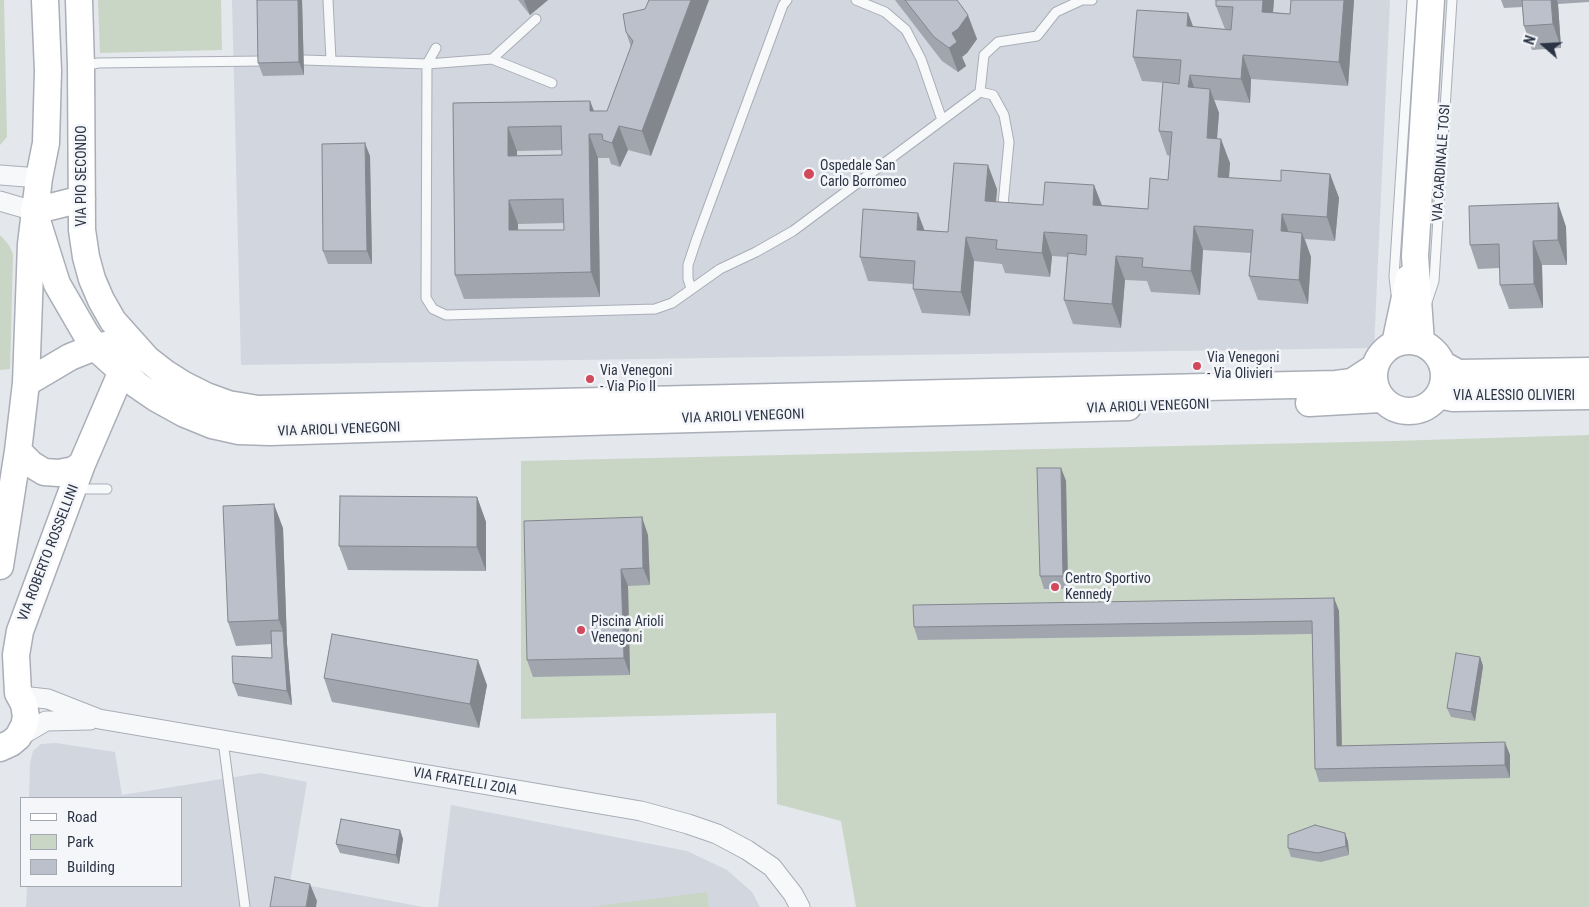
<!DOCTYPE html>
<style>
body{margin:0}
#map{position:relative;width:1589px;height:907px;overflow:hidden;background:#e4e7ec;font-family:"Roboto Condensed",sans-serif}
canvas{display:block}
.legend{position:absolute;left:20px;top:797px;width:162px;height:90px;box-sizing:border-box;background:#f4f6f9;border:1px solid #a4a8b1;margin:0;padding:6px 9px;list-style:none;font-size:15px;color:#2b3445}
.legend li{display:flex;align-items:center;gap:10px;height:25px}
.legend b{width:25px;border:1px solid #a4a8b1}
.north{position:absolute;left:1519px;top:20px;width:50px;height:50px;-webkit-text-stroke:4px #f4f6f9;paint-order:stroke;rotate:289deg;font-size:14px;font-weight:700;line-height:20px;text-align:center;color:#2b3445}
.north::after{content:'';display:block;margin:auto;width:18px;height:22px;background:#2b3445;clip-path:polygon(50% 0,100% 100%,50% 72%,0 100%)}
</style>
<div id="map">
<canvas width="1589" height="907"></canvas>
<ul class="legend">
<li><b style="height:6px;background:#fff"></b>Road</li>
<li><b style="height:14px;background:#c9d6c5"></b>Park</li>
<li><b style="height:14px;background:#bbc0ca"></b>Building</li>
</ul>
<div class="north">N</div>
</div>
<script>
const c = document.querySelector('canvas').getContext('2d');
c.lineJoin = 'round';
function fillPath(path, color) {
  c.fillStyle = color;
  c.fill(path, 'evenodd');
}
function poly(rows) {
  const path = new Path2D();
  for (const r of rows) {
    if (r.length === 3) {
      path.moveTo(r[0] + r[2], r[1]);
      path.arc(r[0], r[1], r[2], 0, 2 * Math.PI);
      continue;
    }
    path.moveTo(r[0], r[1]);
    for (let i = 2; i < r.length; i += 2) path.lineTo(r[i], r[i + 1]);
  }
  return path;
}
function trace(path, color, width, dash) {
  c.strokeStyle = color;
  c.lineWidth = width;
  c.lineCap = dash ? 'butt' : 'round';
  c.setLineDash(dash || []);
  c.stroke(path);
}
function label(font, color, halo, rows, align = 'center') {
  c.font = font + ' "Roboto Condensed",sans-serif';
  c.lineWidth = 5;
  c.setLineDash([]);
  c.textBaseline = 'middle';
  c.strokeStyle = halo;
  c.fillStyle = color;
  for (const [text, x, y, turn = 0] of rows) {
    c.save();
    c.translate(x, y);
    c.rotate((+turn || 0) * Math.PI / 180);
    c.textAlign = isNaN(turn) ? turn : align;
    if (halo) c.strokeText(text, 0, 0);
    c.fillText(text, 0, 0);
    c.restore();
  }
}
const built = poly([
 [232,0,1390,0,1374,348,241,365],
 [56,743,115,752,122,795,260,773,307,782,290,882,423,907,26,907,27,886,181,886,181,798,29,798,30,764,33,751,41,744],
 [451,805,687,851,727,870,752,892,760,907,438,907]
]);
const green = poly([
 [0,0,4,0,7,137,0,145],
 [98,0,221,0,222,50,100,53],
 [0,235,9,245,13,254,10,369,0,370],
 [1589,435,1589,907,856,907,841,821,777,804,776,713,521,719,521,461,1393,441],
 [707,892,709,907,590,907]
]);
const lane = poly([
 [328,0,331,60],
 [856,0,885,12,906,30,921,59,942,120],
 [492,59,536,19],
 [304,60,427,64,426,298,433,309,446,315,655,309,672,303,720,269,756,252,793,231,980,92,984,55,998,42,1037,36,1056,12,1082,0,1092,0],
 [427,64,492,59,552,83],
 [427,64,436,48],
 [84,66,98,63,262,61],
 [980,92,993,95,1004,115,1009,142,1002,215],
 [691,288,688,279,688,265,697,238,783,5,787,0],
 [1396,294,1394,277,1412,0],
 [1427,302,1434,281,1452,0],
 [76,489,107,489],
 [223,741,245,907]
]);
const street = poly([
 [0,175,39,178],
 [0,201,34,211],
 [21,696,48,699,99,719,641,811,688,824,717,834,747,850,772,867,793,894,800,907],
 [17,738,46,721,90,720]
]);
const secondary = poly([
 [79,0,81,67,82,230,86,257,92,279,101,300,113,321,147,359,165,373,184,385,206,396,228,404,258,409,1336,384,1352,382,1375,367],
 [34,211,57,284,86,334,95,347,137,385,156,398,185,414,212,425,239,431,270,432,620,421,1128,407],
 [34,211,82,199],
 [1409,376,35],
 [1421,343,1415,256,1431,0],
 [1395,344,1409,278],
 [1442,364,1458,373,1589,371],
 [26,383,70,357,95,347,111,344],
 [1439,395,1453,398,1589,396],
 [1309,403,1381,399],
 [18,451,31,464,44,472,59,473,74,470,82,464],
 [0,566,18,451,26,383,31,244,39,178,46,143,48,71,45,0],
 [0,748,11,743,18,737,24,726,26,717,24,704,18,693,16,655,20,631,82,464,122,371,126,355]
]);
const wall = poly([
 [257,0,302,0,304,75,263,76,258,63],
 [518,0,548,0,530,15],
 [895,0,957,0,977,39,967,53,962,57,966,66,958,72,942,61],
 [1274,0,1273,12,1290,14,1354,0,1348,86,1251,79,1250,103,1214,100,1219,113,1217,139,1230,163,1229,178,1281,181,1330,174,1339,198,1335,241,1305,239,1311,257,1308,304,1258,300,1249,276,1251,253,1203,250,1200,295,1151,292,1147,281,1125,280,1121,328,1073,324,1064,300,1067,257,1052,256,1050,277,1005,273,1002,264,974,261,970,316,922,313,913,289,913,284,868,281,860,257,925,230,948,232,997,189,996,202,1043,205,1094,185,1102,205,1148,209,1168,180,1170,156,1167,155,1159,131,1179,84,1142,81,1133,57,1188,13,1193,27,1225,29,1216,6],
 [1501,0,1589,0,1589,2,1558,4,1561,48,1532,50,1524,26,1522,7,1504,8],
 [645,9,651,156,628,150,620,167,611,164,609,158,598,158,600,297,464,299,455,275,453,103,590,101,594,111,607,111,631,47,626,32],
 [562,150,562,155,517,156,517,151],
 [564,223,564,230,518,230,518,224],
 [370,156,372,264,328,264,323,251],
 [1558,203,1566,227,1567,265,1542,265,1543,308,1509,309,1500,285,1500,268,1478,269,1470,245],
 [1061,468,1066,481,1068,589,1044,589,1040,576],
 [477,497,486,522,486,571,348,570,339,546],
 [283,528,287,644,292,705,238,696,233,683,272,658,272,644,236,646,228,622],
 [648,535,650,585,628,586,630,675,533,677,527,660],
 [1334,598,1339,611,1342,746,1510,755,1510,778,1319,782,1315,769,1312,634,918,640,914,627],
 [1480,657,1483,666,1475,721,1451,717,1447,708],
 [324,678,487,685,479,728,332,702],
 [400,830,403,839,399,864,340,853,336,844],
 [1345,833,1348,842,1349,855,1321,862,1291,857,1288,848]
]);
const shadedWall = poly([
 [298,0,302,0,304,75,299,62],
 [524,0,548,0,530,15],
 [691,0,709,0,651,156,642,131],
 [1263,0,1274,0,1271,36,1262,12],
 [1344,0,1354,0,1348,86,1339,62],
 [1551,0,1557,0,1558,4,1561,48,1553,24],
 [1188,13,1197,37,1187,26],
 [968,15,977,39,967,53,962,57,966,66,958,72,949,48,952,33],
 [1243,55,1251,79,1250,103,1241,79],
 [1190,75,1198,99,1188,87],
 [1210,89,1219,113,1215,162,1207,138],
 [590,101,599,125,599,136,590,111],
 [619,126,628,150,620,167,612,143],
 [508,127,517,151,517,180,508,156],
 [589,134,598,158,600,297,591,272],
 [1221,139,1230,163,1227,201,1218,177],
 [365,143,370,156,372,264,367,251],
 [988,165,997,189,994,225,985,201],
 [1330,174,1339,198,1335,241,1327,217],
 [1094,185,1103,209,1093,205],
 [509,200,518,224,518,255,509,230],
 [1558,203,1566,227,1567,265,1558,240],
 [918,213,927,237,917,230],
 [1282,214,1291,238,1281,231],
 [1194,226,1203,250,1200,295,1191,271],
 [1044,232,1052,256,1050,277,1042,253],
 [1302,233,1311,257,1308,304,1299,280],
 [966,237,974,261,970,316,961,292],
 [1533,241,1542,265,1543,308,1534,284],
 [1116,256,1125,280,1121,328,1112,304],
 [1061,468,1066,481,1068,589,1063,576],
 [477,497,486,522,486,571,477,547],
 [274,504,283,528,287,644,292,705,287,691,283,631,279,620],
 [642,517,648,535,650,585,643,568],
 [621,569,628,586,630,675,624,658],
 [1334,598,1339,611,1342,759,1337,746],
 [1480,657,1483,666,1475,721,1471,712],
 [478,660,487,685,479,728,470,704],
 [1505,742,1510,755,1510,778,1505,765],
 [400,830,403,839,399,864,396,855],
 [1345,833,1348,842,1349,855,1346,846],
 [310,884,317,901,316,907,306,907]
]);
const building = poly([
 [257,0,298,0,299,62,258,63,257,0],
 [649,0,691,0,642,131,619,126,612,143,603,140,602,134,589,134,591,272,455,275,453,103,590,101,590,111,607,111,633,41,626,32,623,14,645,9,649,0],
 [561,126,562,155,508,156,508,127,561,126],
 [563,199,564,230,509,230,509,200,563,199],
 [905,0,957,0,968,15,958,29,952,33,957,42,949,48,934,37,905,0],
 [1216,0,1263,0,1262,12,1290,14,1291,0,1344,0,1339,62,1243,55,1241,79,1190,75,1188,87,1210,89,1207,138,1221,139,1218,177,1281,181,1281,170,1330,174,1327,217,1282,214,1281,231,1302,233,1299,280,1249,276,1253,230,1194,226,1191,271,1142,267,1143,258,1116,256,1112,304,1064,300,1068,253,1086,255,1087,235,1044,232,1042,253,996,249,997,240,966,237,961,292,913,289,915,261,860,257,863,209,918,213,917,230,948,232,954,163,988,165,985,201,1043,205,1045,182,1094,185,1093,205,1148,209,1150,178,1168,180,1172,132,1159,131,1163,82,1179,84,1181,60,1133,57,1137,10,1188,13,1187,26,1231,30,1233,7,1216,6,1216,0],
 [1522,0,1551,0,1553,24,1524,26,1522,0],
 [365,143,367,251,323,251,322,144,365,143],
 [1558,203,1558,240,1533,241,1534,284,1500,285,1499,244,1470,245,1469,206,1558,203],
 [1037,468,1061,468,1063,576,1040,576,1037,468],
 [340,496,477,497,477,547,339,546,340,496],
 [274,504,279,620,228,622,223,506,274,504],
 [642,517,643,568,621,569,624,658,527,660,524,521,642,517],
 [1334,598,1337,746,1505,742,1505,765,1315,769,1312,621,914,627,913,605,1334,598],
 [271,631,283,631,287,691,233,683,232,656,272,658,271,631],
 [332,634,478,660,470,704,324,678,332,634],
 [1456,653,1480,657,1471,712,1447,708,1456,653],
 [341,819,400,830,396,855,336,844,341,819],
 [1315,825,1345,833,1346,846,1318,853,1288,848,1288,835,1315,825],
 [275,877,310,884,306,907,270,907,275,877]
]);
const markers = [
 [809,174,6,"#d1495b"],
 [1197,366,5,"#d1495b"],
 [590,379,5,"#d1495b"],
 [1055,587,5,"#d1495b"],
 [581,630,5,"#d1495b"]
];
const streetNames = [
 ["VIA CARDINALE TOSI",1442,163,-86],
 ["VIA PIO SECONDO",82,176,-90],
 ["VIA ALESSIO OLIVIERI",1514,396],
 ["VIA ARIOLI VENEGONI",1148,407,-2],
 ["VIA ARIOLI VENEGONI",743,417,-2],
 ["VIA ARIOLI VENEGONI",339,430,-2],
 ["VIA ROBERTO ROSSELLINI",49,553,-69],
 ["VIA FRATELLI ZOIA",465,782,10]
];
const poiNames = [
 ["Ospedale San",820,166],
 ["Carlo Borromeo",820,182],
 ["Via Venegoni",1207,358],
 ["- Via Olivieri",1207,374],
 ["Via Venegoni",600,371],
 ["- Via Pio II",600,387],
 ["Centro Sportivo",1065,579],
 ["Kennedy",1065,595],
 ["Piscina Arioli",591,622],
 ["Venegoni",591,638]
];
fillPath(built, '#d2d6de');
fillPath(green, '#c9d6c5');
trace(lane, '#a9aeb7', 11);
trace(street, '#a9aeb7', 21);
trace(secondary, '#a9aeb7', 29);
trace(lane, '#f7f8fa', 9);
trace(street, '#f7f8fa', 19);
trace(secondary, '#fff', 26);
fillPath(wall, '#a1a5ae');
fillPath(shadedWall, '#83868d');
fillPath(building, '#bbc0ca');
trace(building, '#83868d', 1);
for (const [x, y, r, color] of markers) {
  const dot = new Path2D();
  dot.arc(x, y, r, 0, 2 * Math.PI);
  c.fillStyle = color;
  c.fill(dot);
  trace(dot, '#f4f6f9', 2);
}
label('14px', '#2b3445', '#f4f6f9', streetNames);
label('14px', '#2b3445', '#f4f6f9', poiNames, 'left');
</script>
